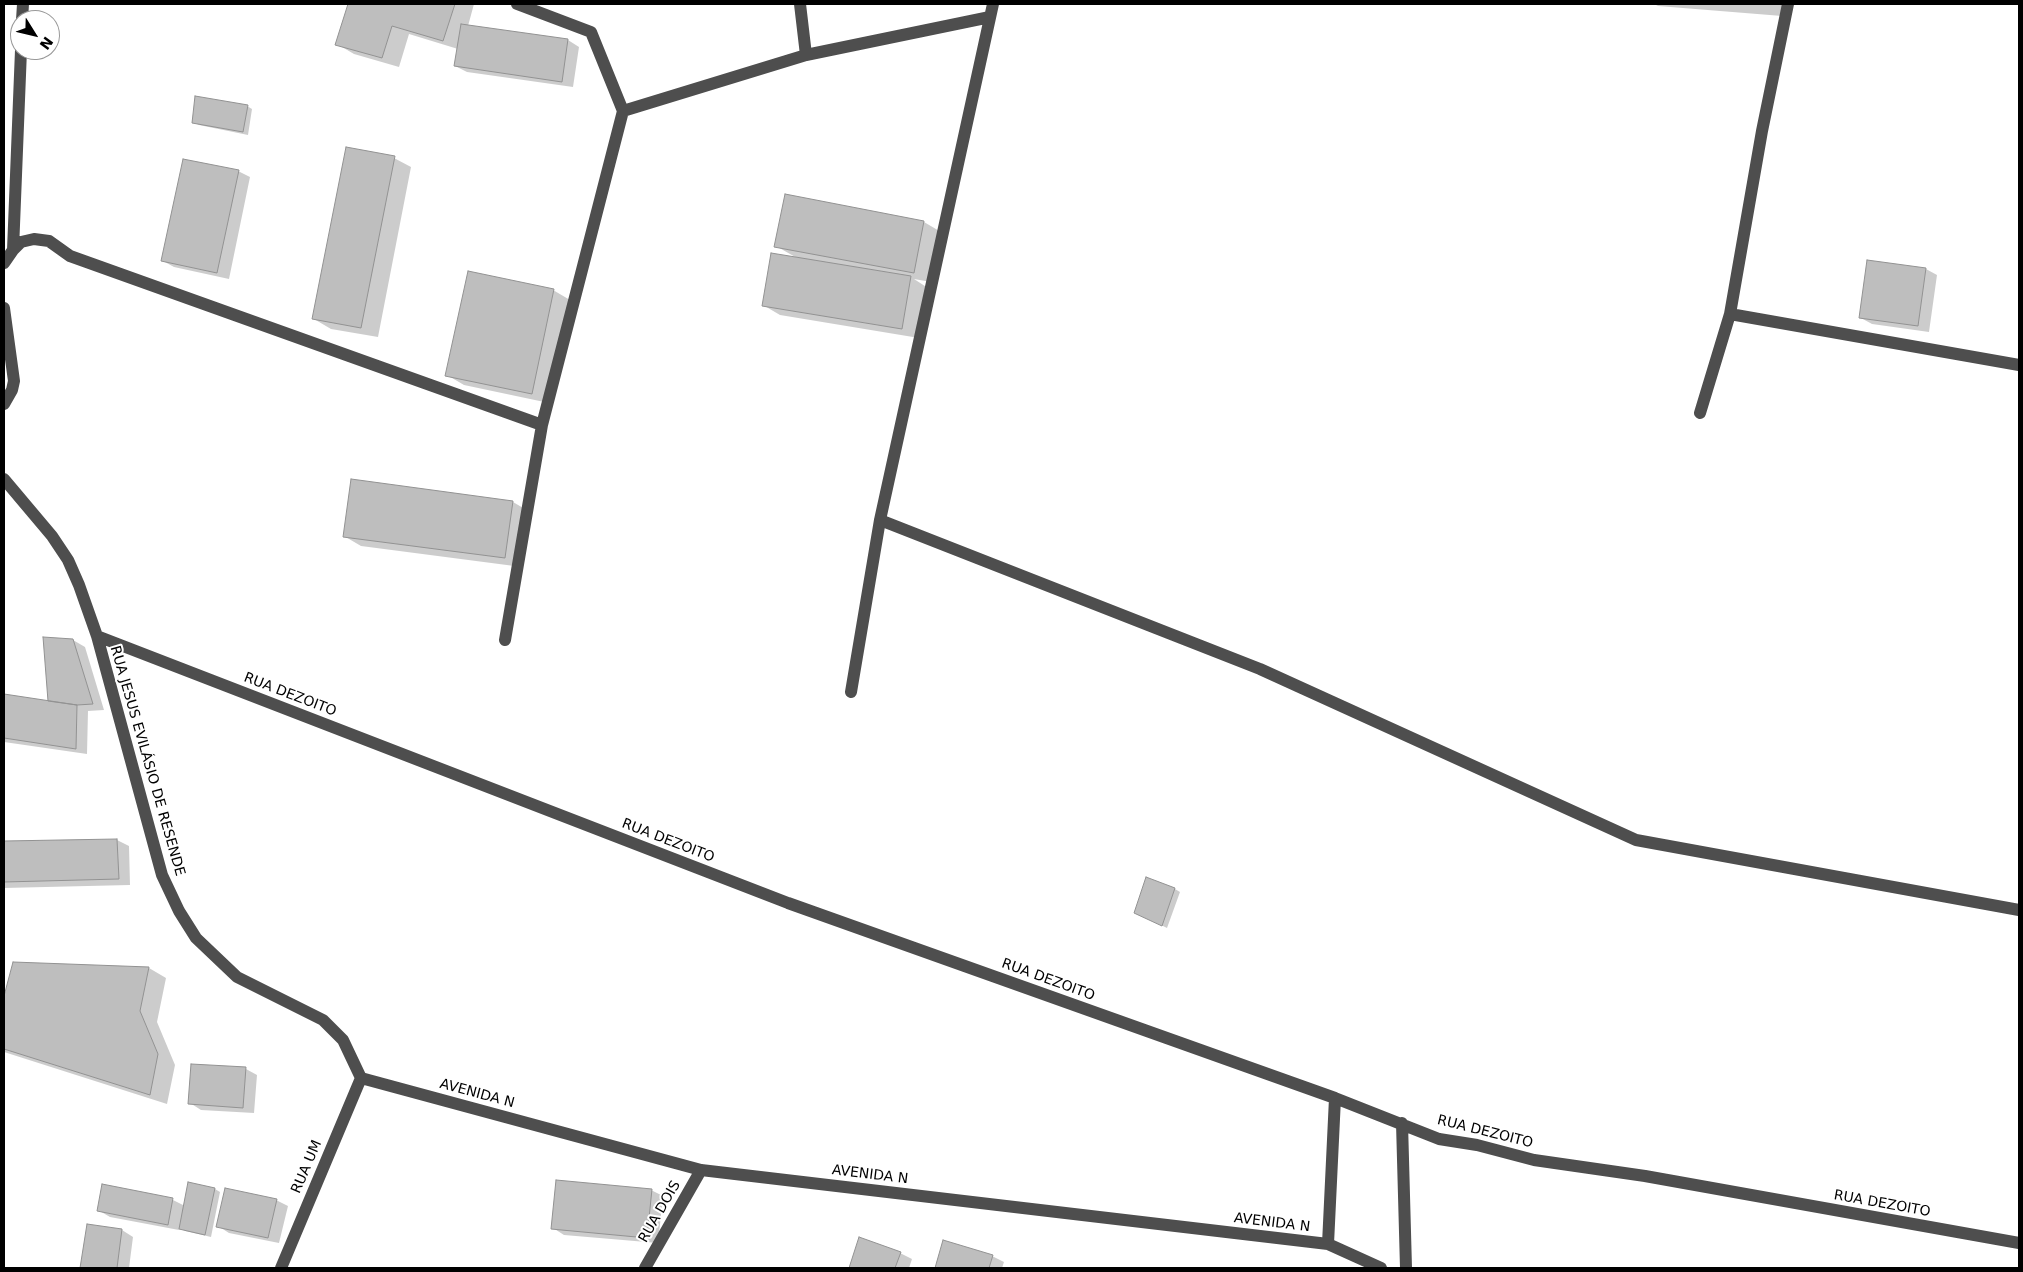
<!DOCTYPE html>
<meta charset="utf-8">
<style>
body{margin:0}
#map{position:relative;width:2023px;height:1272px;overflow:hidden;background:#fff;font-family:"DejaVu Sans",sans-serif}
canvas{display:block}
.frame{position:absolute;inset:0;border:5px solid #000;pointer-events:none}
.north{position:absolute;left:10px;top:10px;width:50px;height:50px;box-sizing:border-box;background:#fff;border:1px solid #999;border-radius:50%;rotate:126deg;font-size:14px;font-weight:700;line-height:20px;text-align:center;color:#000}
.north::after{content:'';display:block;margin:auto;width:18px;height:22px;background:#000;clip-path:polygon(50% 0,100% 100%,50% 72%,0 100%)}
</style>
<div id="map">
<canvas width="2023" height="1272"></canvas>
<div class="frame"></div>
<div class="north">N</div>
</div>
<script>
const c = document.querySelector('canvas').getContext('2d');
c.lineJoin = 'round';
function fillPath(path, color) {
  c.fillStyle = color;
  c.fill(path, 'evenodd');
}
function poly(rows) {
  const path = new Path2D();
  for (const r of rows) {
    path.moveTo(r[0], r[1]);
    for (let i = 2; i < r.length; i += 2) path.lineTo(r[i], r[i + 1]);
  }
  return path;
}
function trace(path, color, width, dash) {
  c.strokeStyle = color;
  c.lineWidth = width;
  c.lineCap = dash ? 'butt' : 'round';
  c.setLineDash(dash || []);
  c.stroke(path);
}
function label(font, color, halo, rows, align = 'center') {
  c.font = font + ' "DejaVu Sans",sans-serif';
  c.lineWidth = 4;
  c.setLineDash([]);
  c.textBaseline = 'middle';
  c.strokeStyle = halo;
  c.fillStyle = color;
  for (const [text, x, y, turn = 0] of rows) {
    c.save();
    c.translate(x, y);
    c.rotate((+turn || 0) * Math.PI / 180);
    c.textAlign = isNaN(turn) ? turn : align;
    if (halo) c.strokeText(text, 0, 0);
    c.fillText(text, 0, 0);
    c.restore();
  }
}
const shadow = poly([
 [349,4,474,4,468,26,568,40,579,47,573,87,467,72,455,66,458,49,409,34,399,67,354,54,337,44],
 [1654,4,1783,4,1782,16,1658,6],
 [247,106,252,109,248,135,199,125,193,122],
 [394,158,411,167,378,337,331,329,314,319],
 [238,171,250,177,229,279,174,267,163,261],
 [924,222,941,232,931,282,914,279,928,288,919,338,780,315,763,305,797,258,776,246],
 [1926,269,1937,275,1929,332,1872,324,1861,318],
 [553,290,570,300,549,403,464,385,447,375],
 [513,502,530,512,522,567,361,546,344,536],
 [73,640,85,647,104,710,88,711,87,754,4,742,4,695,50,702],
 [117,840,129,846,130,885,4,888,4,843],
 [1175,889,1180,892,1167,928,1141,915],
 [14,963,149,968,166,978,157,1022,175,1065,167,1104,4,1052,4,1000],
 [192,1065,246,1069,257,1075,254,1113,201,1110,190,1103],
 [189,1184,215,1189,220,1192,211,1237,185,1231,180,1228,179,1230,110,1217,98,1210,103,1186,173,1200,185,1206],
 [651,1190,663,1196,658,1243,564,1235,553,1228],
 [276,1200,288,1206,279,1243,229,1233,218,1226],
 [122,1230,133,1237,129,1268,81,1267],
 [860,1239,900,1253,912,1259,909,1268,850,1268],
 [944,1242,992,1256,1004,1262,1002,1268,936,1268]
]);
const building = poly([
 [348,4,455,4,443,41,392,26,382,58,335,45,348,4],
 [461,24,568,39,562,82,454,66,461,24],
 [195,96,248,105,243,132,192,123,195,96],
 [346,147,395,156,361,328,312,319,346,147],
 [183,159,239,170,217,273,161,261,183,159],
 [785,194,924,221,914,273,774,247,785,194],
 [771,253,911,276,902,329,762,306,771,253],
 [1867,260,1926,268,1918,326,1859,318,1867,260],
 [468,271,554,289,532,394,445,376,468,271],
 [351,479,513,501,505,558,343,537,351,479],
 [43,637,73,639,93,704,77,705,48,701,43,637],
 [4,694,77,705,76,749,4,738,4,694],
 [117,839,119,879,4,882,4,841,117,839],
 [1146,877,1175,888,1162,926,1134,913,1146,877],
 [13,962,149,967,140,1011,158,1054,150,1095,4,1049,4,996,13,962],
 [191,1064,246,1067,243,1108,188,1104,191,1064],
 [556,1180,652,1189,647,1238,551,1229,556,1180],
 [188,1182,215,1188,205,1235,179,1229,188,1182],
 [102,1184,173,1198,168,1225,97,1211,102,1184],
 [225,1188,277,1199,268,1238,216,1227,225,1188],
 [87,1224,122,1229,117,1268,80,1268,87,1224],
 [859,1237,901,1252,895,1268,849,1268,859,1237],
 [943,1240,993,1255,989,1268,935,1268,943,1240]
]);
const minor = poly([
 [517,4,591,32,623,111],
 [800,4,806,55],
 [22,20,23,4],
 [13,250,21,50],
 [4,263,13,250,21,242,34,239,49,241,70,256,542,425],
 [4,308,14,381,12,390,4,404],
 [1730,314,2019,365],
 [1700,413,1730,314,1762,131,1788,4],
 [4,479,52,536,68,560,79,585,97,636,162,875,179,911,196,938,237,977,323,1020,343,1040,361,1078],
 [880,520,1260,669,1636,840,2019,910],
 [97,636,788,903,1335,1098,1439,1139,1477,1145,1534,1160,1645,1176,2019,1243],
 [505,640,542,425,623,111,806,55,990,17],
 [851,692,880,520,993,4],
 [361,1078,701,1170,1328,1244,1381,1268],
 [1402,1123,1406,1268],
 [1328,1244,1335,1098],
 [281,1268,361,1078],
 [645,1268,701,1170]
]);
const streetNames = [
 ["RUA DEZOITO",290,695,21],
 ["RUA JESUS EVILÁSIO DE RESENDE",147,761,74],
 ["RUA DEZOITO",668,841,21],
 ["RUA DEZOITO",1048,980,20],
 ["AVENIDA N",477,1094,15],
 ["RUA DEZOITO",1485,1132,14],
 ["RUA UM",307,1167,-67],
 ["AVENIDA N",870,1175,7],
 ["RUA DEZOITO",1882,1204,10],
 ["RUA DOIS",660,1212,-60],
 ["AVENIDA N",1272,1223,7]
];
fillPath(shadow, '#0003');
fillPath(building, '#bebebe');
trace(building, '#929292', 1);
trace(minor, '#4e4e4e', 12);
label('14px', '#000', '#fff', streetNames);
</script>
